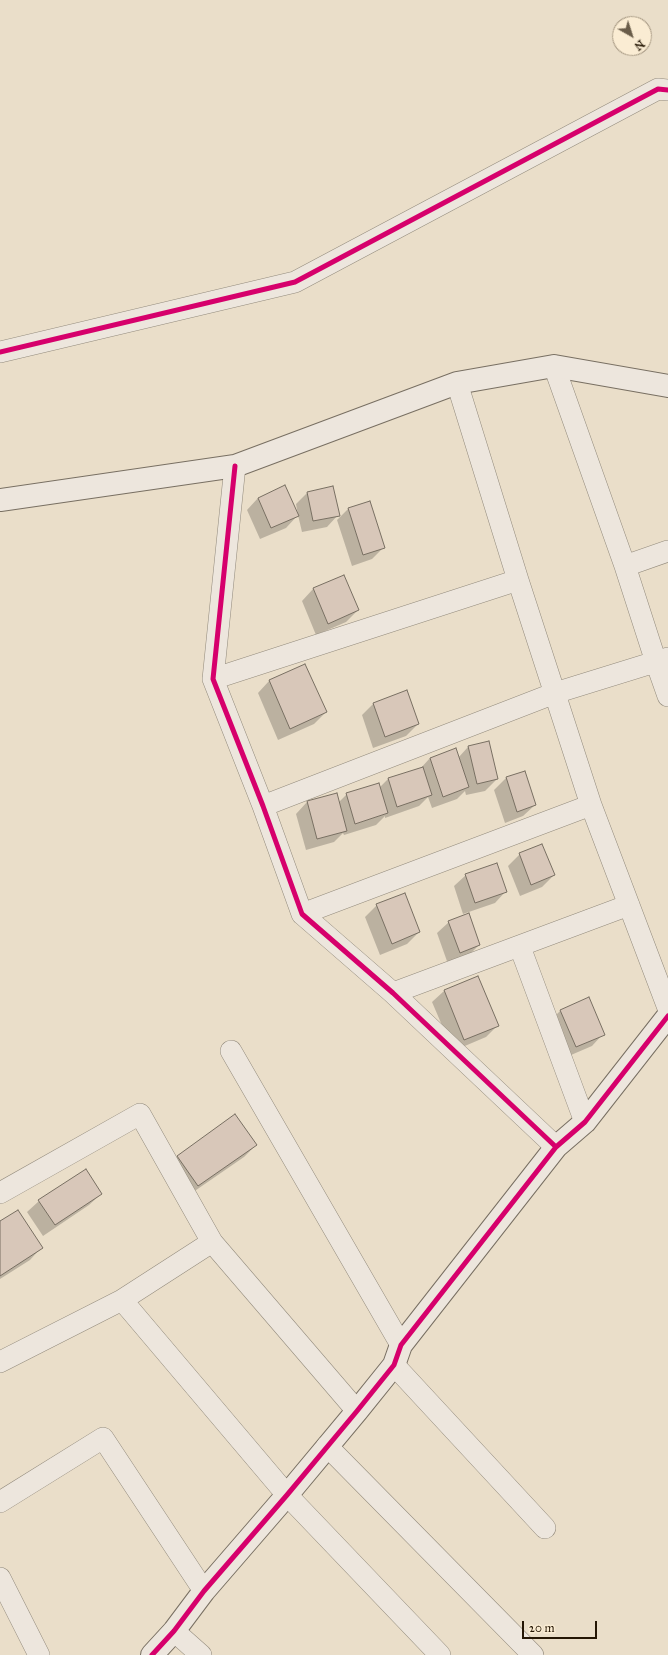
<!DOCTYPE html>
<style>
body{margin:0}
#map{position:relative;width:668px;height:1655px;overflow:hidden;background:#eadec9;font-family:"IM FELL Great Primer",serif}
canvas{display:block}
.north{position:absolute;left:612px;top:16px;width:40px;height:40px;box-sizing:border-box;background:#faecd3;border:1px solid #a49680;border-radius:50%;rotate:141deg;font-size:11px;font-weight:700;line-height:16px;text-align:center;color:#241604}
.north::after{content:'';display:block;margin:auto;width:14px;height:18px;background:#695c49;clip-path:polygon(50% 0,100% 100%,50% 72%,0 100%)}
.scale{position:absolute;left:522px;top:1621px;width:75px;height:18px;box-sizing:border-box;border:2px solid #241604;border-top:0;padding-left:5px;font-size:12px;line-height:14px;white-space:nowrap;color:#241604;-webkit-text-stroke:3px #faecd3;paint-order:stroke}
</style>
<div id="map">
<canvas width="668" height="1655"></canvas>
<div class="north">N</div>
<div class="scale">20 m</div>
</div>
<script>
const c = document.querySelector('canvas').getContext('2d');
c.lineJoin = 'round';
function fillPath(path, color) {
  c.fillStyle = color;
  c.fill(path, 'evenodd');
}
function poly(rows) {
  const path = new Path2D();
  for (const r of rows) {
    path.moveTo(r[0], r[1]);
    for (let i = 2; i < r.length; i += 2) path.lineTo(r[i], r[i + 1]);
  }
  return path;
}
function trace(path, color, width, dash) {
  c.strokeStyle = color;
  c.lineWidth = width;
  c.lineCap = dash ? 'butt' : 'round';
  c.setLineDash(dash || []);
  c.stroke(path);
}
const shadow = poly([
 [307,493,338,515,327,527,302,532,298,515,286,528,260,539,247,510,258,498,298,515,296,504],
 [348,509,384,547,372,559,352,566,337,520],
 [344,576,358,610,346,622,316,635,302,601,313,589],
 [305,665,326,712,314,724,278,740,258,693,269,681],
 [373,704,418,724,406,736,373,748,362,715],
 [488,742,497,779,485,791,466,795,465,791,457,799,432,808,428,797,419,806,385,818,385,816,376,825,344,835,343,833,334,842,306,850,296,814,307,802,338,803,347,794,379,788,388,779,420,769,430,758,455,750,458,758,468,747],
 [524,772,535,805,523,816,505,823,494,790,506,778],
 [520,854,554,875,542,887,520,896,508,866],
 [466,875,506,891,495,903,463,914,454,886],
 [377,905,419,932,407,944,380,955,365,917],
 [449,922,479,945,467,957,448,964,437,933],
 [478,977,498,1025,486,1037,453,1051,432,1002,444,991],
 [560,1011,603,1034,592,1046,564,1058,549,1022],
 [235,1116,256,1145,244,1157,186,1197,166,1168,177,1157],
 [101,1194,89,1205,43,1236,27,1212,39,1201],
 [0,1222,41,1248,30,1260,0,1279]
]);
const building = poly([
 [285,485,299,516,271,528,258,498,285,485],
 [333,486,340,516,313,521,307,492,333,486],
 [370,501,385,548,363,555,348,508,370,501],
 [344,575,359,610,328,624,313,588,344,575],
 [305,664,327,712,290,729,269,680,305,664],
 [407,690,419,724,385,737,373,703,407,690],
 [489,741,498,779,477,784,468,746,489,741],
 [456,748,469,787,443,797,430,758,456,748],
 [423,767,432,795,397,807,388,778,423,767],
 [525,771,536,805,517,812,506,777,525,771],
 [379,783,388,813,355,824,346,793,379,783],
 [337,793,347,831,317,839,307,801,337,793],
 [542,844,555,875,531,885,519,853,542,844],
 [497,863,507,892,475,903,465,874,497,863],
 [405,893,420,932,392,944,376,904,405,893],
 [469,913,480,945,460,953,448,921,469,913],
 [478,976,499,1026,464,1040,444,990,478,976],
 [589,997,605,1035,576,1047,560,1010,589,997],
 [235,1114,257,1145,198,1186,177,1156,235,1114],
 [86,1169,102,1194,55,1225,38,1200,86,1169],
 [18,1210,43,1248,0,1276,0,1221,18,1210]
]);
const street = poly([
 [0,352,295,282,658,89,668,90],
 [554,366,625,566,656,662,668,696],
 [457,383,518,580,591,805,668,1008],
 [235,466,213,679,263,806,302,914,393,993,556,1147],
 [625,566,668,551],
 [213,679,518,580],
 [263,806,555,693,668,658],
 [302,914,591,805],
 [520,947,585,1122],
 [393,993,629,905],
 [231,1051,401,1345],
 [0,1193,140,1114,212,1242,357,1411],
 [122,1300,287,1495,440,1655],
 [0,1362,122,1300,212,1242],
 [394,1365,545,1528],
 [327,1446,533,1655],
 [0,1502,103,1438,204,1591],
 [0,1578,39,1655],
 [174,1631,201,1655]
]);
const secondary = poly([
 [0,500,235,466,457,383,554,366,668,386],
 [152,1655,174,1631,204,1591,287,1495,357,1411,394,1365,401,1345,556,1147,585,1122,668,1016]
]);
const cycleway = poly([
 [0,352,295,282,658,89,668,90],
 [235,466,213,679,263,806,302,914,393,993,556,1147],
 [152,1655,174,1631,204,1591,287,1495,357,1411,394,1365,401,1345,556,1147,585,1122,668,1016]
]);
fillPath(shadow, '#0003');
fillPath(building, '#d8c7b9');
trace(building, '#786f62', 1);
trace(street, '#938b7d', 22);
trace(secondary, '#786f62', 24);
trace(street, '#ede6dd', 21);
trace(secondary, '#ede6dd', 22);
trace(cycleway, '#d6006c', 5);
</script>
